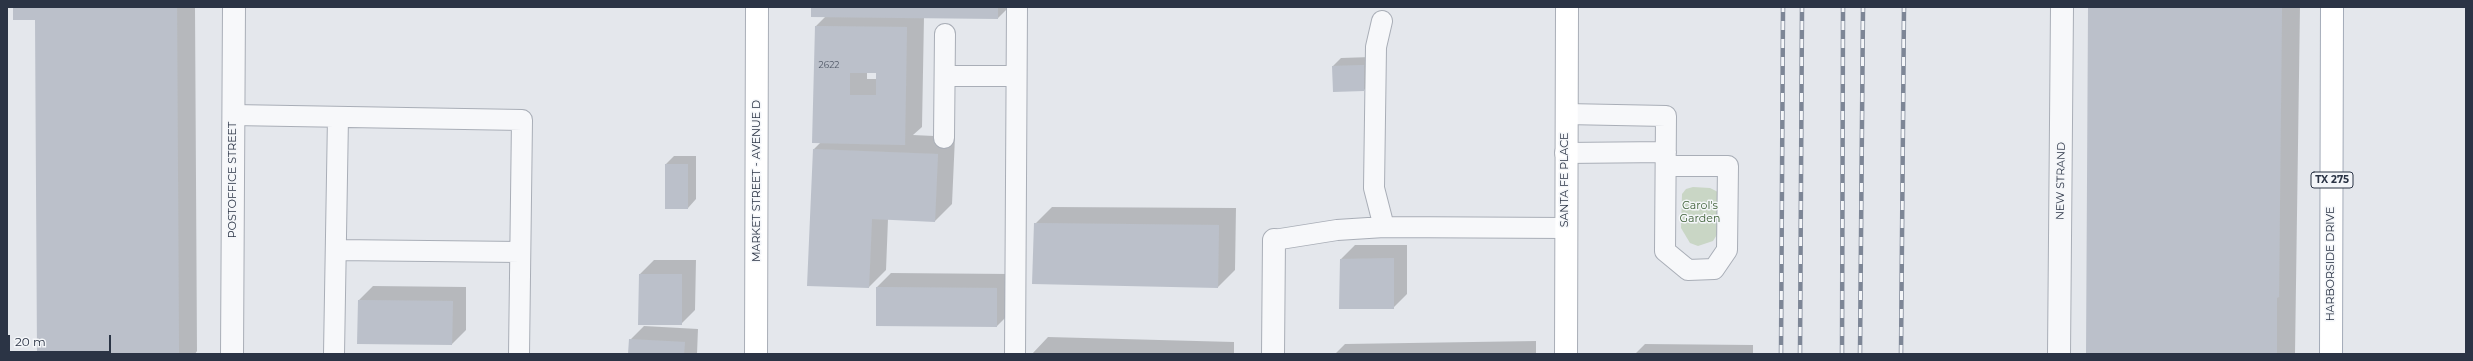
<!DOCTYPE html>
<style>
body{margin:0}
#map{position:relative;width:2473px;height:361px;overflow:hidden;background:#e4e7ec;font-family:Montserrat,sans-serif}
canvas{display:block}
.frame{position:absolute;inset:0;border:8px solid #2b3445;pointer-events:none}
.scale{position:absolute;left:8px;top:335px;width:103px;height:18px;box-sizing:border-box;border:2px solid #2b3445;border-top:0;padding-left:5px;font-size:12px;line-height:14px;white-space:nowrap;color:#2b3445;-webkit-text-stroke:3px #f4f6f9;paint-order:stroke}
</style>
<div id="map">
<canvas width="2473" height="361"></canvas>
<div class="frame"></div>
<div class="scale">20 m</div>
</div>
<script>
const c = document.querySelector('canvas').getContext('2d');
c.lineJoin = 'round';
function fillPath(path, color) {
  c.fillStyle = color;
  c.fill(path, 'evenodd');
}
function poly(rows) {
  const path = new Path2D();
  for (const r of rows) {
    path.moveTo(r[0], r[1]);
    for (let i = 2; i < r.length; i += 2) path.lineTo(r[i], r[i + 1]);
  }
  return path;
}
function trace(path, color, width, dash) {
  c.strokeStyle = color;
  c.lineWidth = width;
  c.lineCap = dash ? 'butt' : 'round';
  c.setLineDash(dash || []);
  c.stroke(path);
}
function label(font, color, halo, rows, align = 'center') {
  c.font = font + ' Montserrat,sans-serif';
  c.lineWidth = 3;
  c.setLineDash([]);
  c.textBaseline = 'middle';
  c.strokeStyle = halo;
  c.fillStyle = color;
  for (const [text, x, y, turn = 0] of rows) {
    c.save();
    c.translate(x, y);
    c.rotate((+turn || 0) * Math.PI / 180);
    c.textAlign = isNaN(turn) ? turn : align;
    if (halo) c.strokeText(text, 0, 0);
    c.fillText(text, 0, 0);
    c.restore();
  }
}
const green = poly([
 [1693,187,1710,188,1718,192,1718,233,1713,241,1698,246,1690,243,1681,228,1682,194,1686,189]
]);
const shadow = poly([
 [14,7,195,7,197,351,195,354,38,354,36,19],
 [812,7,1009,7,998,18,924,17,922,127,913,135,955,137,952,204,935,221,888,219,886,270,869,287,814,149,821,142,816,26,826,16],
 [867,72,877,72,877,79,867,79],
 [2089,7,2300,7,2295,354,2087,354],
 [1371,57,1372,82,1364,90,1333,66,1341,58],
 [674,156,696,156,696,199,688,208,666,164],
 [1052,207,1236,208,1235,270,1218,287,1035,224],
 [1355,245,1407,245,1407,294,1393,308,1341,259],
 [654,260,696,260,695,310,681,324,640,274],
 [891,273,1011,274,1011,312,997,326,877,287],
 [373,286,466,287,466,330,452,344,359,300],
 [644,326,698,329,697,354,629,354,630,340],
 [1048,337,1234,342,1234,354,1032,354],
 [1536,341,1536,354,1335,354,1345,344],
 [1645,344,1753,345,1753,354,1635,354]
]);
const building = poly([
 [13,7,177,7,179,354,37,354,35,20,13,20],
 [811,7,998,7,998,19,811,17],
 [2088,7,2282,7,2279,297,2277,298,2277,354,2086,354],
 [815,26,907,27,905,145,812,143],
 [850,73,876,73,876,95,850,95],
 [1364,65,1364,91,1333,92,1332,66],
 [813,149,938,154,935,222,872,219,869,288,807,286],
 [665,164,688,164,688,209,665,209],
 [1034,223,1219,225,1218,288,1032,284],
 [1394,258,1394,309,1339,309,1340,259],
 [639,274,682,274,682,325,638,325],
 [876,287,997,288,997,327,876,326],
 [358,300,453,301,452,345,357,344],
 [629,339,685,342,684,354,628,354]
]);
const lane = poly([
 [1382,21,1376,47,1374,188,1384,227],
 [945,76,1016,76],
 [1566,114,1666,116,1665,251,1688,270,1714,269,1727,250,1728,166,1666,166],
 [233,115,522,120,519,354],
 [944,138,945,34],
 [1565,153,1666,152],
 [1274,240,1337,230,1384,227,1565,228],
 [336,250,520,252],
 [334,354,338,117],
 [1015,354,1017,7]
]);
const street = poly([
 [232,354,234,7],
 [1273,354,1274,240],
 [2059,354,2062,7]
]);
const secondary = poly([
 [756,354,757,7],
 [1566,354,1567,7]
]);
const primary = poly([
 [2331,354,2332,7]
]);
const rail = poly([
 [1781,354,1783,7],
 [1800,354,1802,7],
 [1842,354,1843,7],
 [1860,354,1863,7],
 [1901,354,1904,7]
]);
const numberNames = [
 ["2622",829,65]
];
const shields = [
 [2332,180,42]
];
const shieldNames = [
 ["TX 275",2332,180]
];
const streetNames = [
 ["POSTOFFICE STREET",233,180,-90],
 ["SANTA FE PLACE",1565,180,-90],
 ["MARKET STREET - AVENUE D",757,181,-90],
 ["NEW STRAND",2061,181,-89],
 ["HARBORSIDE DRIVE",2331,264,-90]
];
const parkNames = [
 ["Carol's",1700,206],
 ["Garden",1700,219]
];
fillPath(green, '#c9d6c5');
fillPath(shadow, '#0003');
fillPath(building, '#bbc0ca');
trace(lane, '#a9aeb7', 22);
trace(street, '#a9aeb7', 24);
trace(secondary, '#a9aeb7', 24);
trace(primary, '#a3abb8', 24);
trace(lane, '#f7f8fa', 20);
trace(street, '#f7f8fa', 22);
trace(secondary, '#fff', 22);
trace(primary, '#fff', 22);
trace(rail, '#7d8696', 4.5);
trace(rail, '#f4f6f9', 3, [9]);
label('9px', '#4f5766', null, numberNames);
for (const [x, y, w] of shields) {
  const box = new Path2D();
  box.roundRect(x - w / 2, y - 8, w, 16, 3);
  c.fillStyle = '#f4f6f9';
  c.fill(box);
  trace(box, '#2b3445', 1);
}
label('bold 10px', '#2b3445', null, shieldNames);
label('11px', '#2b3445', '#f4f6f9', streetNames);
label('11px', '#3f6138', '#f4f6f9', parkNames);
</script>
